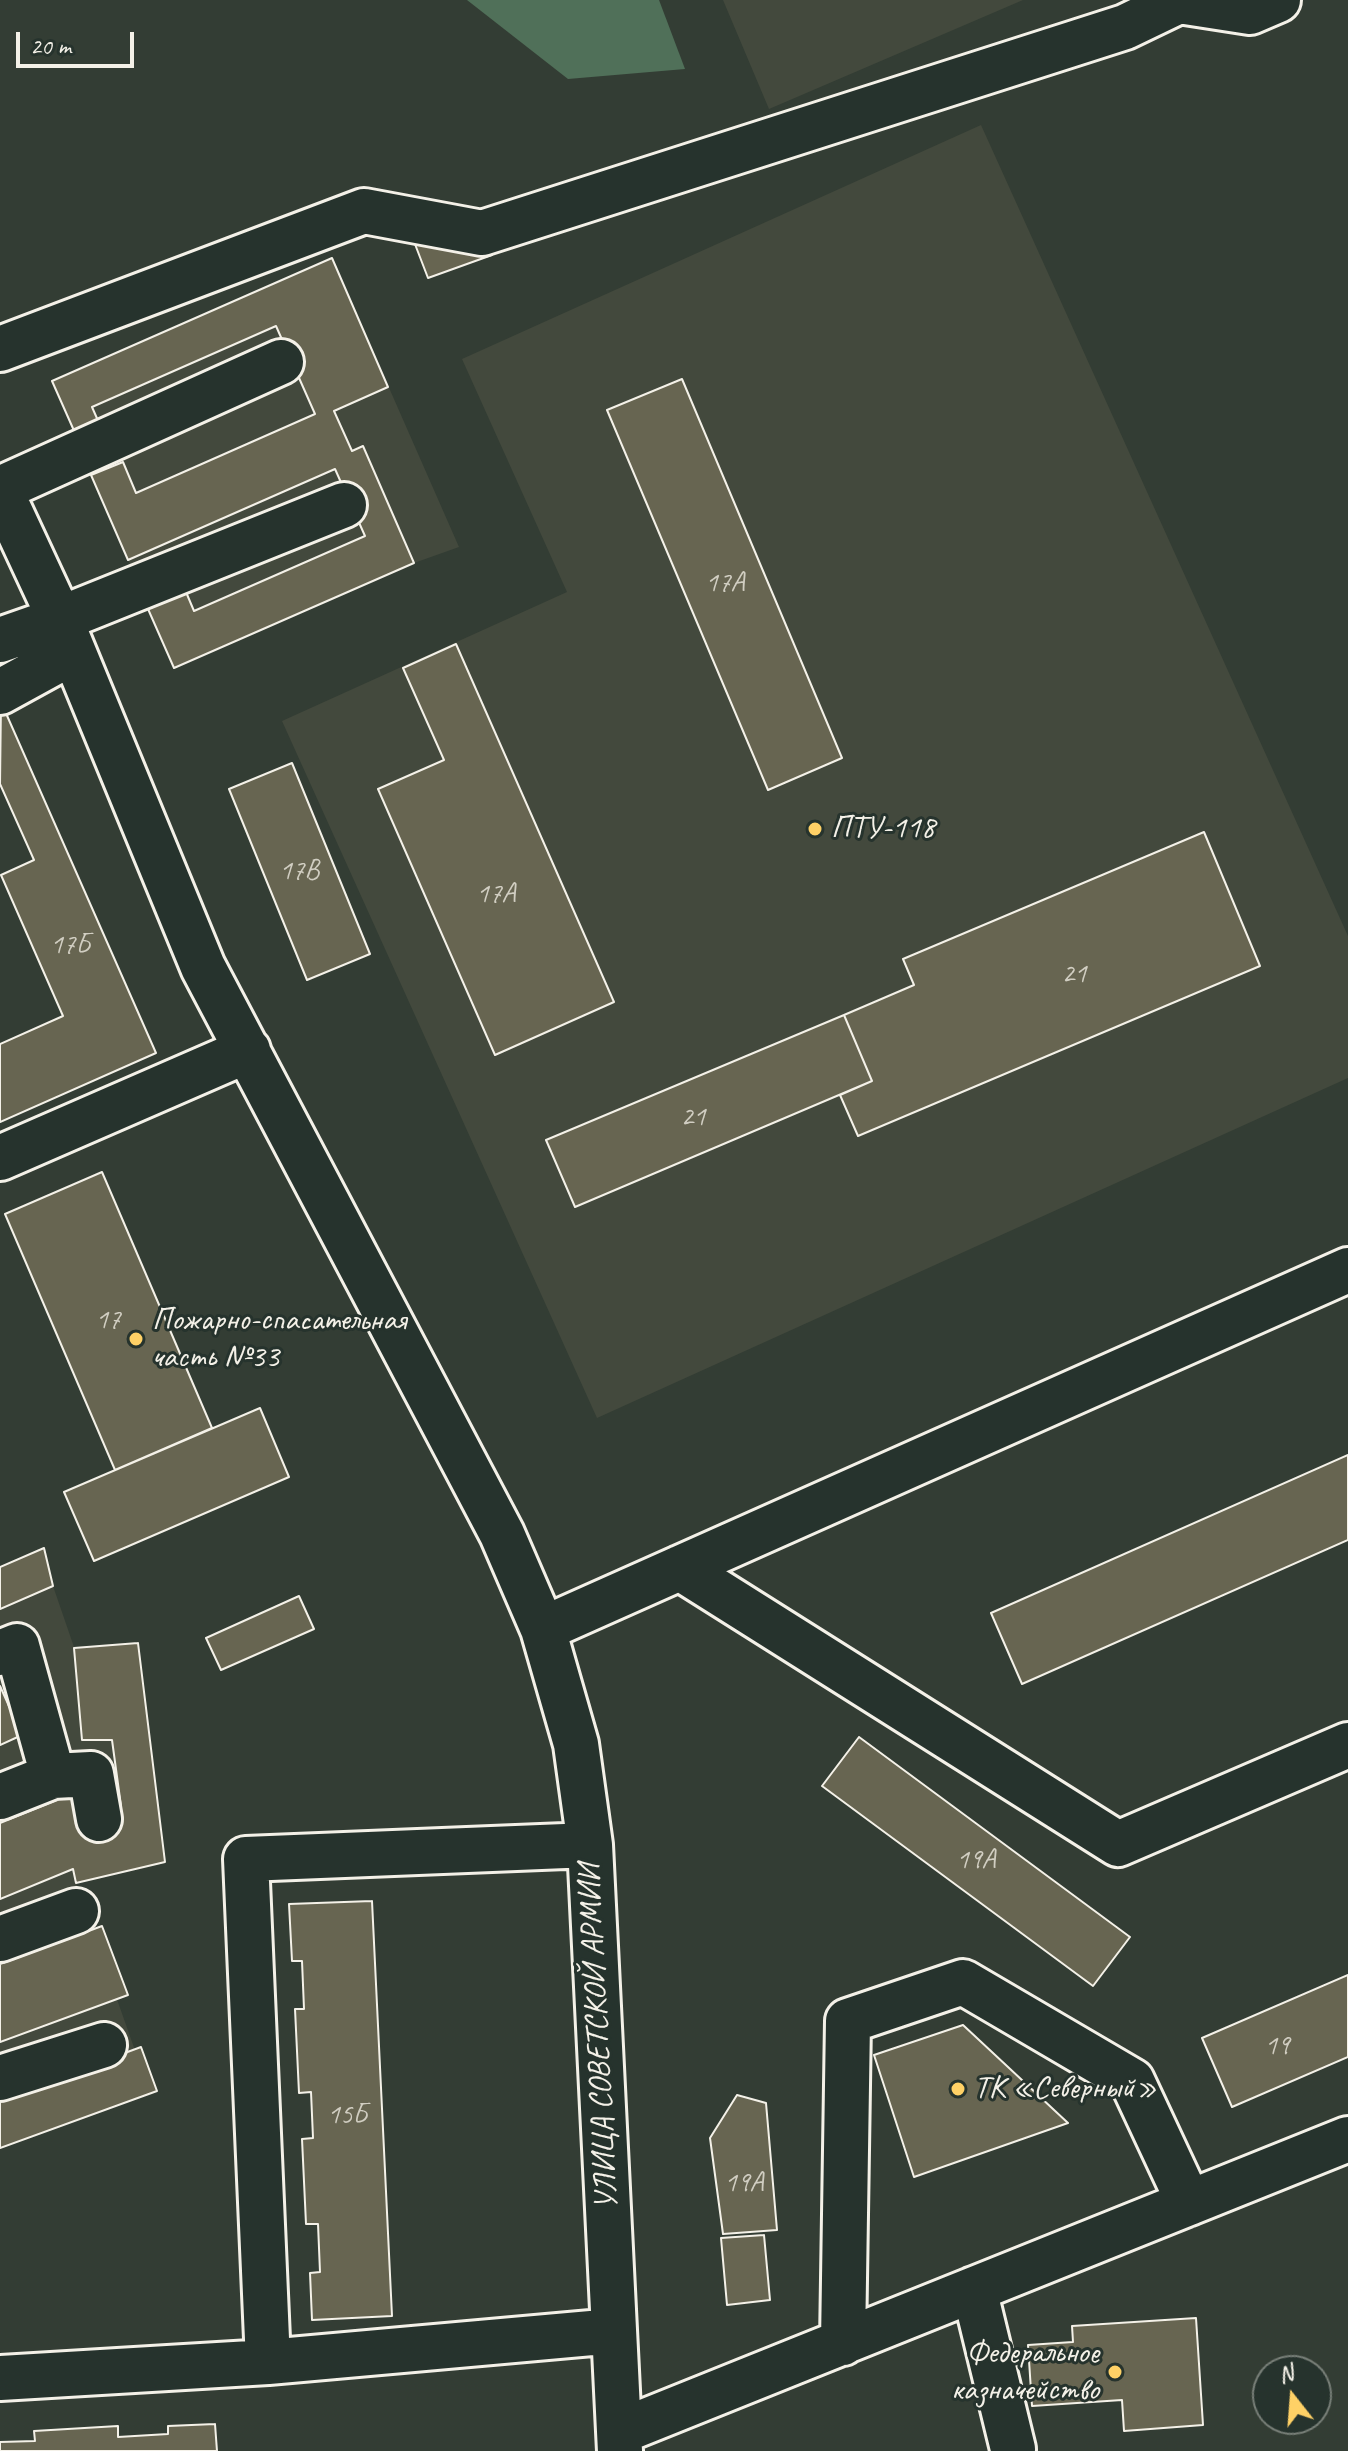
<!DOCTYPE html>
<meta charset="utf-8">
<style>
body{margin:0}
#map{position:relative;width:1348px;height:2451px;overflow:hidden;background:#333d34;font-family:Caveat,sans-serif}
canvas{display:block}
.north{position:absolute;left:1252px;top:2355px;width:80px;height:80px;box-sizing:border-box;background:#26332d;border:2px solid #787f78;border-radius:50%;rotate:343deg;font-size:22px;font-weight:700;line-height:32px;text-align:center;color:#f4f1e8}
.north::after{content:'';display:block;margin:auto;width:28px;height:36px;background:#ffd166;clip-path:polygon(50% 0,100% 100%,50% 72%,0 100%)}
.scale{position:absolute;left:16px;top:32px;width:118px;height:36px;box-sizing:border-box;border:4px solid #f4f1e8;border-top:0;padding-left:10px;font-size:24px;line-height:28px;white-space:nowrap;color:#f4f1e8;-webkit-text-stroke:6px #26332d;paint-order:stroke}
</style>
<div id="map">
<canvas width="1348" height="2451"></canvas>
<div class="north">N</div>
<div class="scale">20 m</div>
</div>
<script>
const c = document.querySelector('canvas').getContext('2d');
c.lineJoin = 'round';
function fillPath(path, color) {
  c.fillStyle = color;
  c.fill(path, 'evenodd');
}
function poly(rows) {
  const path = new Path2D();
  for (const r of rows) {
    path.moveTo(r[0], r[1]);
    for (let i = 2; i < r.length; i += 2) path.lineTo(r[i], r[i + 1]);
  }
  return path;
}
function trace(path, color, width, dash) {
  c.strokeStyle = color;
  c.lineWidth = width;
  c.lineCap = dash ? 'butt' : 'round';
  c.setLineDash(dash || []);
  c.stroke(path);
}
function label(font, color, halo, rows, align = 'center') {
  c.font = font + ' Caveat,sans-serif';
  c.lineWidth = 6;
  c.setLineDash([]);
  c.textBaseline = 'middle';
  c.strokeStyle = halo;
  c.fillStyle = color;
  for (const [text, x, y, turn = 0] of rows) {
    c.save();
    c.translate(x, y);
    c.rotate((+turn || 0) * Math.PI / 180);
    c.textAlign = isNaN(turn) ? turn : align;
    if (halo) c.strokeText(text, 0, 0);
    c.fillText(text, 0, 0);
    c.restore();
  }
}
const built = poly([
 [723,0,1023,0,769,109],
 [981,125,1348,936,1348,1078,597,1418,282,721,567,592,462,359],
 [332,258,459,547,414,563,174,668,52,381],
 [44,1548,53,1586,74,1647,138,1643,165,1862,76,1883,150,2093,0,2143,0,1567]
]);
const green = poly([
 [467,0,659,0,685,69,568,79]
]);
const building = poly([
 [477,216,492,255,428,278,413,239,477,216],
 [332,258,388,387,334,411,352,451,363,446,414,563,174,668,148,609,186,592,194,611,365,536,335,469,128,560,91,475,123,462,136,493,315,414,276,326,92,407,103,432,79,442,52,381,332,258],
 [682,379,842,758,768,790,607,410,682,379],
 [456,644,614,1002,495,1055,378,789,444,760,403,668,456,644],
 [1,702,156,1053,0,1122,0,1044,63,1016,1,875,34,860,0,784,1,702],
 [292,763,370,954,307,980,229,789,292,763],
 [1204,832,1260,966,858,1136,840,1095,872,1081,844,1015,914,985,903,959,1204,832],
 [844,1015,872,1081,575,1207,546,1140,844,1015],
 [102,1172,212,1428,115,1470,5,1214,102,1172],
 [260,1408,289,1477,94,1561,64,1492,260,1408],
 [1348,1455,1348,1540,1022,1684,991,1613,1348,1455],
 [44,1548,53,1586,0,1609,0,1567,44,1548],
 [299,1596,314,1629,221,1670,206,1638,299,1596],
 [138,1643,165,1862,76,1883,73,1869,0,1899,0,1823,59,1799,84,1795,114,1824,121,1806,112,1740,82,1740,74,1648,138,1643],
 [0,1686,22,1735,0,1745,0,1686],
 [859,1737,1130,1937,1093,1986,822,1786,859,1737],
 [372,1901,392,2316,312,2320,310,2273,320,2272,318,2224,306,2224,302,2139,313,2138,311,2092,299,2093,295,2009,304,2009,302,1961,292,1961,289,1904,372,1901],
 [102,1926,128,1995,0,2042,0,1964,102,1926],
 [1348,1975,1348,2057,1232,2107,1202,2038,1348,1975],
 [963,2025,1068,2123,914,2177,874,2055,963,2025],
 [141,2047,157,2091,0,2148,0,2099,141,2047],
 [737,2095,766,2103,777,2230,723,2234,710,2138,737,2095],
 [764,2235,770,2300,727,2305,721,2238,764,2235],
 [1196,2318,1203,2425,1124,2431,1122,2400,1032,2406,1028,2345,1073,2342,1072,2326,1196,2318],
 [215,2424,217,2451,0,2451,0,2442,35,2441,34,2431,118,2426,118,2437,168,2434,168,2426,215,2424]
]);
const minor = poly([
 [0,349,364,211,482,233,1125,27,1179,1,1250,12,1278,0],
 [0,489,281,362],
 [0,490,60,619,203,967,502,1534,543,1629,576,1744,590,1845,620,2451],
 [0,640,60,619,344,505],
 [0,692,73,652],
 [0,1158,248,1050],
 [680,1568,1118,1844,1348,1745],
 [543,1629,1348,1270],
 [0,1653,17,1646,53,1776],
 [0,1797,53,1776,91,1774,99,1819],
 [0,1939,76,1911],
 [0,2078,104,2045],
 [974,2289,1013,2449],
 [843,2343,848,2021,963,1982,1132,2081,1189,2203],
 [268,2362,246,1859,590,1845],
 [0,2378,268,2362,614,2331],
 [619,2432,1348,2139]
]);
const markers = [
 [815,829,8,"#ffd166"],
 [136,1339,8,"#ffd166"],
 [958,2089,8,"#ffd166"],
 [1115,2372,8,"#ffd166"]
];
const numberNames = [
 ["17А",725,584],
 ["17В",299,872],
 ["17А",496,895],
 ["17Б",70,946],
 ["21",1074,975],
 ["21",693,1118],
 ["17",108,1321],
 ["19А",976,1861],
 ["19",1277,2047],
 ["15Б",347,2116],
 ["19А",744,2184]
];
const poiNames = [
 ["ПТУ-118",831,829],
 ["Пожарно-спасательная",152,1321],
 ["часть №33",152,1358],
 ["ТК «Северный»",974,2089],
 ["Федеральное",1099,2354,"right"],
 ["казначейство",1099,2391,"right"]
];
const streetNames = [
 ["УЛИЦА СОВЕТСКОЙ АРМИИ",599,2037,-93]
];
fillPath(built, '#43493d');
fillPath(green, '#507059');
fillPath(building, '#676551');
trace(building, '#f4f1e8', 2);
trace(minor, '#f4f1e8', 50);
trace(minor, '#26332d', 44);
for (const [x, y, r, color] of markers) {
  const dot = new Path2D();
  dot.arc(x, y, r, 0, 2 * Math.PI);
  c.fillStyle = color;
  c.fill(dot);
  trace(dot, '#26332d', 3);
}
label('28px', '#d1cec2', null, numberNames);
label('32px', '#f4f1e8', '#26332d', poiNames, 'left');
label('32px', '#f4f1e8', '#26332d', streetNames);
</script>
